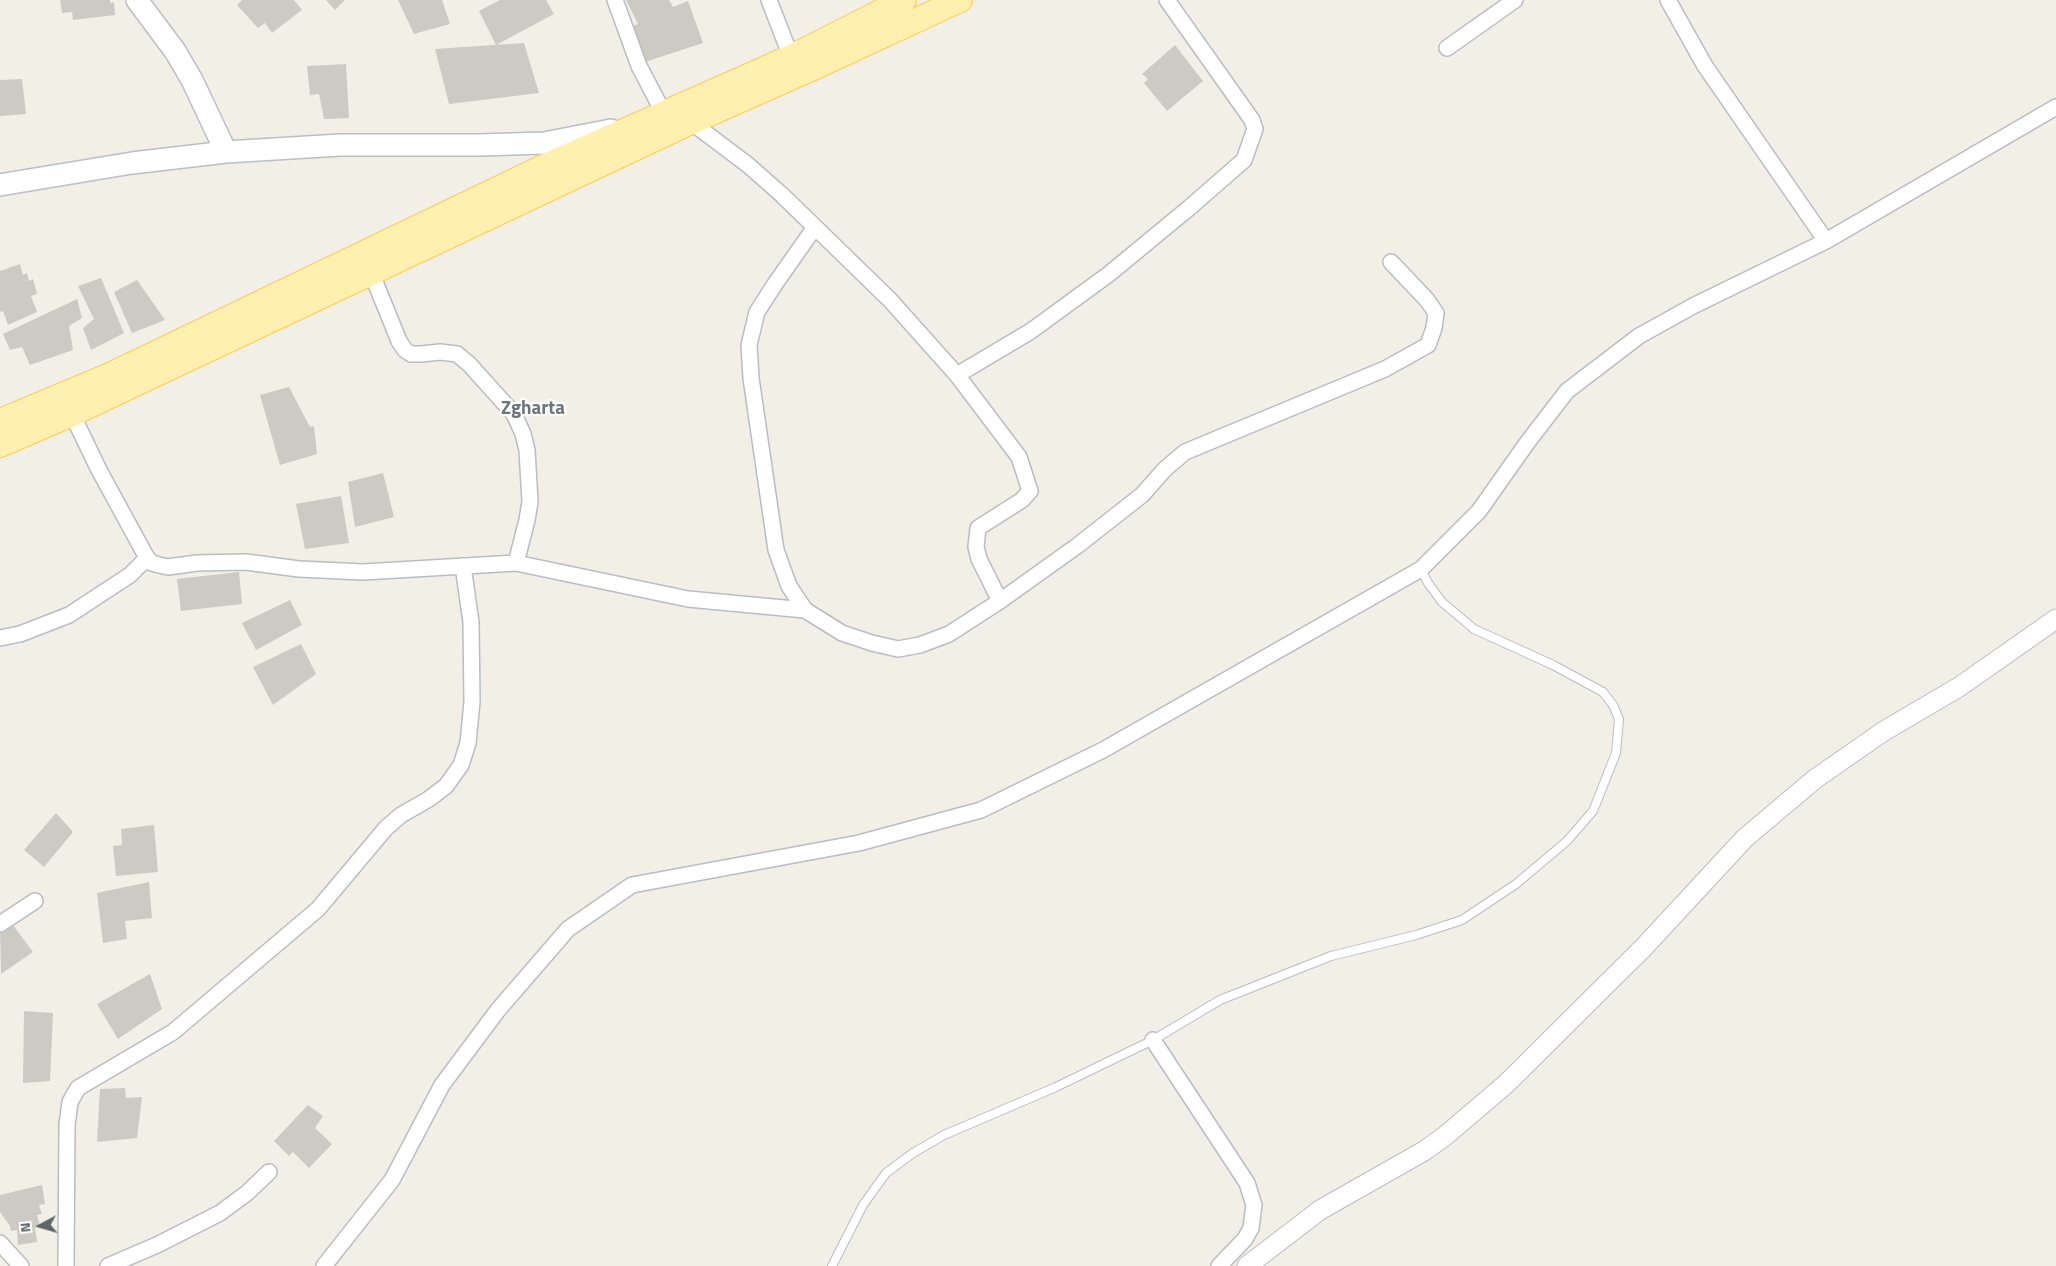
<!DOCTYPE html>
<style>
body{margin:0}
#map{position:relative;width:2056px;height:1266px;overflow:hidden;background:#f2efe7;font-family:"Titillium Web",sans-serif}
canvas{display:block}
.north{position:absolute;left:15px;top:1201px;width:50px;height:50px;-webkit-text-stroke:4px #fff;paint-order:stroke;rotate:264deg;font-size:14px;font-weight:700;line-height:20px;text-align:center;color:#5e6368}
.north::after{content:'';display:block;margin:auto;width:18px;height:22px;background:#5e6368;clip-path:polygon(50% 0,100% 100%,50% 72%,0 100%)}
</style>
<div id="map">
<canvas width="2056" height="1266"></canvas>
<div class="north">N</div>
</div>
<script>
const c = document.querySelector('canvas').getContext('2d');
c.lineJoin = 'round';
function fillPath(path, color) {
  c.fillStyle = color;
  c.fill(path, 'evenodd');
}
function poly(rows) {
  const path = new Path2D();
  for (const r of rows) {
    path.moveTo(r[0], r[1]);
    for (let i = 2; i < r.length; i += 2) path.lineTo(r[i], r[i + 1]);
  }
  return path;
}
function trace(path, color, width, dash) {
  c.strokeStyle = color;
  c.lineWidth = width;
  c.lineCap = dash ? 'butt' : 'round';
  c.setLineDash(dash || []);
  c.stroke(path);
}
function label(font, color, halo, rows, align = 'center') {
  c.font = font + ' "Titillium Web",sans-serif';
  c.lineWidth = 4.5;
  c.setLineDash([]);
  c.textBaseline = 'middle';
  c.strokeStyle = halo;
  c.fillStyle = color;
  for (const [text, x, y, turn = 0] of rows) {
    c.save();
    c.translate(x, y);
    c.rotate((+turn || 0) * Math.PI / 180);
    c.textAlign = isNaN(turn) ? turn : align;
    if (halo) c.strokeText(text, 0, 0);
    c.fillText(text, 0, 0);
    c.restore();
  }
}
const building = poly([
 [60,0,110,0,110,3,114,2,115,15,73,20,72,12,62,13],
 [242,0,294,0,302,10,272,33,265,23,258,28,237,5],
 [326,0,345,0,335,10],
 [398,0,442,0,450,24,414,34],
 [500,0,546,0,554,14,496,45,479,11],
 [626,0,669,0,673,7,688,1,703,43,645,62,631,27,638,24],
 [524,43,539,93,449,104,435,49],
 [1175,45,1203,81,1167,111,1144,83,1148,79,1142,74],
 [346,64,349,118,324,119,319,94,310,95,307,66],
 [22,79,26,114,0,116,0,80],
 [20,264,23,275,27,273,29,281,33,279,37,294,31,296,37,312,8,325,3,311,0,312,0,271],
 [101,278,124,333,91,350,83,328,94,319,78,286],
 [137,280,165,320,132,333,114,292],
 [77,299,82,318,69,326,73,350,30,365,22,347,10,350,3,334],
 [289,387,310,427,314,426,317,454,280,465,260,395],
 [383,473,394,517,355,527,348,482],
 [341,496,349,543,305,549,296,504],
 [239,572,242,604,181,611,177,579],
 [290,600,302,625,256,650,242,623],
 [301,644,316,674,273,705,253,667],
 [56,813,73,832,44,867,24,850],
 [154,825,158,872,116,876,113,846,122,845,121,829],
 [149,882,152,918,125,921,127,939,103,943,97,893],
 [10,921,33,952,1,974,0,928],
 [150,974,162,1009,118,1039,97,1004],
 [24,1011,53,1013,50,1081,23,1083],
 [125,1088,126,1098,142,1097,137,1138,97,1142,100,1089],
 [308,1105,323,1116,315,1128,332,1144,309,1168,293,1152,289,1156,274,1141],
 [42,1185,45,1204,39,1205,42,1214,37,1215,40,1226,35,1226,37,1242,18,1245,17,1230,11,1231,10,1226,0,1212,0,1195]
]);
const service = poly([
 [832,1266,863,1205,886,1173,913,1153,944,1135,1056,1087,1153,1040,1220,1000,1331,956,1416,935,1462,920,1516,884,1567,841,1593,811,1616,753,1619,719,1613,705,1603,692,1553,665,1474,629,1442,602,1428,583,1421,569]
]);
const minor = poly([
 [615,0,639,66,664,114],
 [769,0,791,57],
 [1668,0,1705,66,1826,241],
 [1447,48,1515,0],
 [691,122,748,165,782,195,890,300,957,375,1031,331,1109,274,1189,208,1244,160,1255,129,1252,120,1167,0],
 [815,227,775,284,757,312,749,345,751,378,776,550,789,586,805,610,842,633,872,643,898,649,920,645,949,634,1000,601,1077,546,1142,495,1165,469,1185,452,1385,369,1428,345,1434,328,1436,313,1427,300,1391,262],
 [371,272,399,341,405,350,411,354,421,354,440,352,457,354,469,364,514,414,523,434,527,450,530,502,527,520,516,563],
 [957,375,1019,457,1030,491,1022,500,978,528,976,547,979,559,1000,601],
 [72,414,99,470,147,558,152,563,159,565,168,567,197,563,246,562,299,569,363,572,516,563,688,599,805,610],
 [0,638,20,634,69,615,130,575,147,558],
 [0,924,35,901],
 [1153,1040,1247,1183,1254,1205,1251,1228,1245,1239,1219,1266],
 [0,1243,21,1266],
 [66,1266,67,1125,70,1102,78,1088,173,1032,318,909,386,828,401,815,429,799,446,786,461,765,468,743,472,702,471,622,463,566],
 [108,1266,157,1245,220,1213,247,1193,269,1172],
 [324,1266,392,1180,442,1085,498,1010,568,929,632,885,859,843,981,810,1103,750,1421,569,1479,511,1527,443,1567,391,1639,336,1693,306,1826,241,2056,107]
]);
const tertiary = poly([
 [1247,1266,1320,1210,1424,1151,1445,1136,1506,1084,1644,947,1745,838,1815,779,1884,731,1959,687,2056,619]
]);
const secondary = poly([
 [137,0,175,51,192,80,226,152],
 [0,185,132,163,226,152,340,145,480,145,544,143,611,130]
]);
const primary = poly([
 [0,421,112,374,543,167,791,57,904,0],
 [0,445,72,414,691,122,813,68,960,0]
]);
const districtNames = [
 ["Zgharta",533,409]
];
fillPath(building, '#cdcac4');
trace(service, '#b9bdc1', 10);
trace(minor, '#b9bdc1', 18);
trace(tertiary, '#b9bdc1', 21);
trace(secondary, '#babec3', 24);
trace(primary, '#feca54', 26);
trace(service, '#fff', 8);
trace(minor, '#fff', 15);
trace(tertiary, '#fff', 19);
trace(secondary, '#fff', 21);
trace(primary, '#fff0af', 24);
label('bold 19px', '#6f757b', '#fff', districtNames);
</script>
